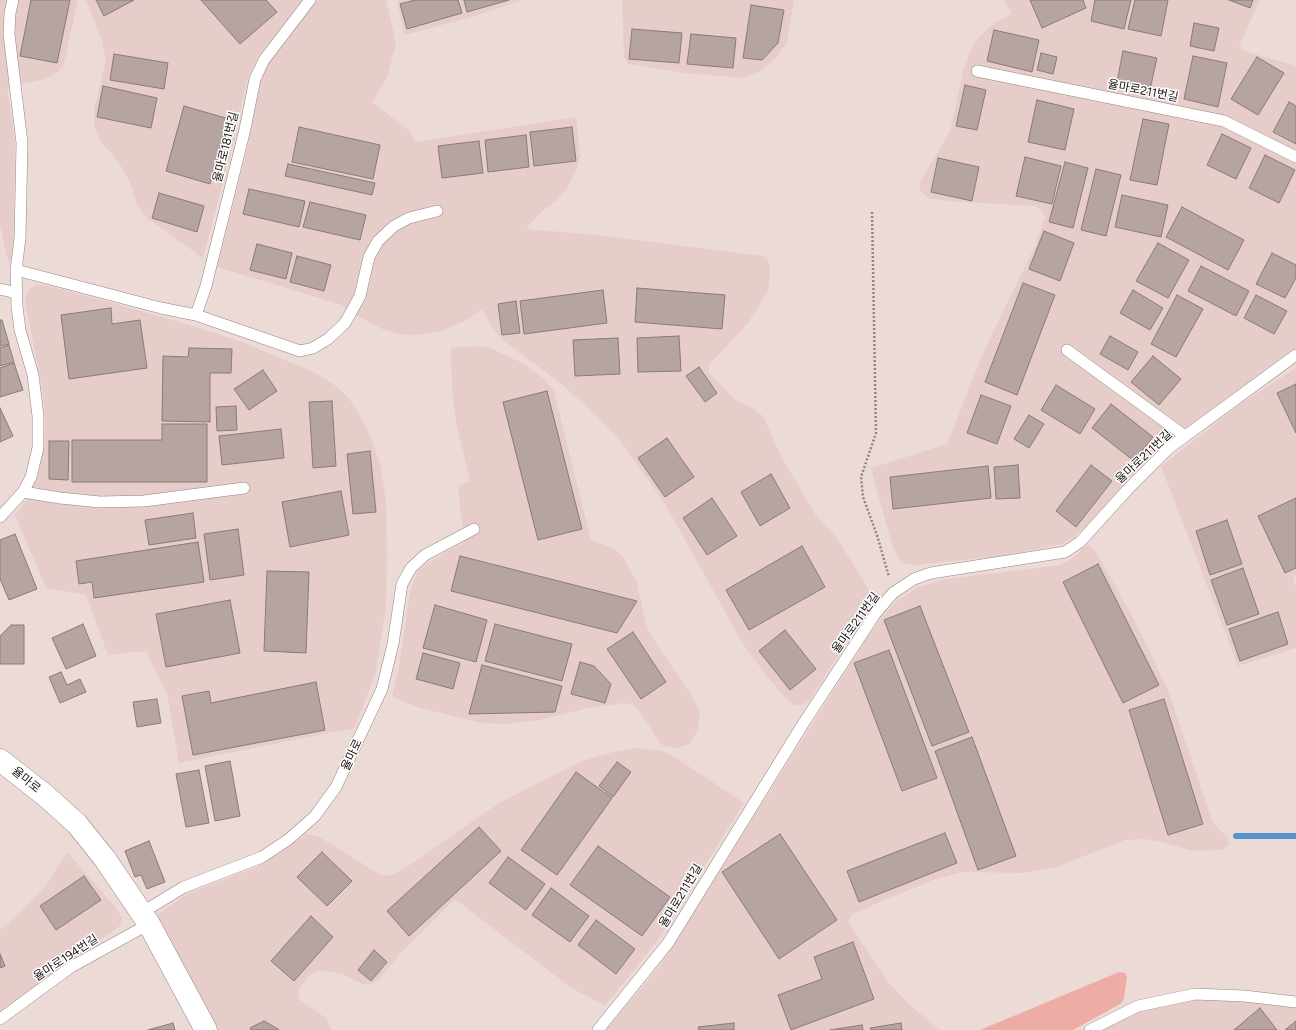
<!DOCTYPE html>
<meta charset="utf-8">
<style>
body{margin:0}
canvas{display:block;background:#ecdad7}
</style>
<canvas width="1296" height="1030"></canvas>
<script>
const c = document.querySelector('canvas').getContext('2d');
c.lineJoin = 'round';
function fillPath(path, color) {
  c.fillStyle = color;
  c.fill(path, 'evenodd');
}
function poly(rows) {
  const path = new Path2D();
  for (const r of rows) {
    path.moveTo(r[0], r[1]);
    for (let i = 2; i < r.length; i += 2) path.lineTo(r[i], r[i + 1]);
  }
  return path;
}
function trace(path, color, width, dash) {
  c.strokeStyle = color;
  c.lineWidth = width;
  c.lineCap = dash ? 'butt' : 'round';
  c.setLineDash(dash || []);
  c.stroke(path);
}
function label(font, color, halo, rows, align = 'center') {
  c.font = font + ' Figtree,"Noto Sans KR",sans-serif';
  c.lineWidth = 3;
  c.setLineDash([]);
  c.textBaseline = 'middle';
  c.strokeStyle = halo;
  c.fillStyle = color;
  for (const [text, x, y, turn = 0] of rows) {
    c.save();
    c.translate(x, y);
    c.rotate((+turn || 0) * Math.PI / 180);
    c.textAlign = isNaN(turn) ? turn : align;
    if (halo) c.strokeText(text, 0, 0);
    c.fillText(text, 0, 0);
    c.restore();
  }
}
const built = poly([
 [0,0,78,0,64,64,59,71,45,79,7,87,15,144,13,262,8,261,0,225],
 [86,0,304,0,258,56,247,80,235,137,203,258,147,218,137,205,130,182,119,163,100,140,94,127,94,110,106,60,102,41],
 [317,0,386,0,396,44,387,78,372,102,408,130,416,142,576,117,580,156,578,166,567,188,558,199,540,213,526,229,597,235,763,256,769,262,770,276,768,290,761,303,747,324,708,366,709,373,734,399,751,407,763,416,782,458,815,514,837,538,876,601,855,629,810,699,802,705,795,705,785,698,766,675,743,644,665,504,622,443,597,416,558,381,505,342,493,329,482,309,467,320,438,332,414,335,399,334,382,329,361,318,342,305,217,267,249,141,261,80,267,66],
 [397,0,524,0,469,18,404,35],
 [622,0,794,0,787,42,777,57,757,73,744,78,686,73,628,64,624,57],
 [1004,0,1260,0,1239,46,1244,51,1296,66,1296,349,1162,445,1136,470,1091,521,1074,537,1062,544,1002,556,915,565,904,563,897,556,892,545,871,468,947,444,984,351,1035,246,1045,217,1041,209,1034,206,944,201,929,198,921,192,919,184,950,131,963,72,971,49,982,34,996,22,1012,14],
 [35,285,47,285,187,324,242,342,316,373,332,383,348,397,360,415,372,440,380,464,386,501,387,558,386,606,376,672,355,728,179,763,167,694,146,651,108,655,86,595,46,588,15,515,26,500,37,479,42,457,45,426,44,403,39,371,25,302,28,291],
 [476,346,490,348,525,364,545,380,554,391,591,540,614,549,623,557,636,580,648,631,692,696,700,714,697,732,689,744,676,748,662,746,640,712,633,705,624,703,589,708,539,720,507,724,482,723,420,708,392,697,399,667,409,598,413,583,418,571,429,562,464,542,458,486,470,481,456,422,452,390,451,348],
 [1296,368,1296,576,1293,578,1296,588,1296,648,1238,666,1161,466,1242,403],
 [1088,544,1099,557,1132,616,1168,690,1212,820,1218,829,1228,837,1229,845,1221,850,1193,851,1158,841,1144,839,1125,840,1056,867,1023,873,961,872,933,880,852,914,848,922,888,982,909,1004,940,1030,606,1030,658,968,863,644,882,617,898,600,918,587,947,579,1061,565,1073,558],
 [636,748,663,751,673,756,744,803,658,940,605,1006,570,987,455,899,401,953,379,979,371,985,362,984,342,974,318,970,308,977,300,988,298,995,300,1000,326,1018,332,1030,215,1030,156,921,159,913,189,893,254,868,277,855,306,834,318,836,376,872,383,876,391,875,404,869,496,805,542,781,585,760,613,752],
 [67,852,116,908,122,918,120,926,0,1010,0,930,20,913,47,884],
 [1215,999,1296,1007,1296,1030,1101,1030,1130,1014,1152,1008,1191,1000]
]);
const green = poly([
 [1119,972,1125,973,1127,977,1124,999,1120,1004,1073,1030,980,1030]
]);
const stream = poly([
 [1236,836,1296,836]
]);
const building = poly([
 [31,0,70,0,57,63,20,56,31,0],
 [96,0,134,0,104,16,96,0],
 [201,0,266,0,277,12,240,44,201,0],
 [415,0,458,0,462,13,407,29,400,4,415,0],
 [464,0,509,0,467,12,464,0],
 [1030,0,1083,0,1086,8,1042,28,1030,0],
 [1095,0,1131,0,1124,29,1091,21,1095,0],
 [1135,0,1168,0,1161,36,1128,29,1135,0],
 [1229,0,1253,0,1250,8,1229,0],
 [751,5,784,10,778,43,762,60,743,58,751,5],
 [1194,23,1219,28,1214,51,1190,46,1194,23],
 [632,29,682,33,679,63,629,59,632,29],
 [994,30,1039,40,1032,72,987,61,994,30],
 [691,34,736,38,733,68,687,64,691,34],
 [1123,51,1157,58,1149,94,1116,87,1123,51],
 [1041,53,1057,57,1053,74,1037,70,1041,53],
 [114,54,168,63,164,89,110,80,114,54],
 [1193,56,1227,63,1218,107,1184,99,1193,56],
 [1257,57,1284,73,1258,115,1231,99,1257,57],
 [965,85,986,90,977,130,956,126,965,85],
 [103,86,157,98,151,128,97,117,103,86],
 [1037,100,1074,109,1065,150,1028,142,1037,100],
 [1289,102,1296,106,1296,144,1273,132,1289,102],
 [184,106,229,119,210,184,166,171,184,106],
 [1143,119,1169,124,1157,185,1130,180,1143,119],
 [299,127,380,145,373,179,292,162,299,127],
 [572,127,576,161,534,166,530,132,572,127],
 [1222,134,1251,148,1236,179,1207,165,1222,134],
 [526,135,529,167,488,172,485,140,526,135],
 [479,141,483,173,442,178,438,146,479,141],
 [1265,155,1295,170,1279,203,1249,188,1265,155],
 [1025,157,1061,166,1052,204,1016,196,1025,157],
 [938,158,979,167,972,201,931,192,938,158],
 [1065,162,1088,168,1073,228,1049,222,1065,162],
 [288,164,375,183,372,195,285,176,288,164],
 [1096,169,1121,175,1106,236,1081,230,1096,169],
 [249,189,305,201,299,227,243,214,249,189],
 [159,193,204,206,197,232,152,218,159,193],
 [1122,195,1168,205,1161,237,1115,227,1122,195],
 [310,202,366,215,360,240,303,227,310,202],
 [1182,207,1244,240,1228,270,1166,237,1182,207],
 [1044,231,1074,243,1060,281,1029,269,1044,231],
 [1158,243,1189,260,1168,298,1136,281,1158,243],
 [257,244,292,253,286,279,250,270,257,244],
 [1272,253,1296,265,1296,278,1285,298,1256,284,1272,253],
 [297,256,331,265,324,291,290,282,297,256],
 [1201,266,1249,291,1236,316,1188,291,1201,266],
 [1023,283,1055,295,1017,395,985,382,1023,283],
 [637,288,725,295,722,329,635,322,637,288],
 [603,290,607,323,524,334,520,301,603,290],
 [1133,290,1163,308,1150,330,1120,313,1133,290],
 [1177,295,1203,309,1176,357,1151,344,1177,295],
 [1256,295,1287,311,1274,334,1244,318,1256,295],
 [516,301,520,333,502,335,498,304,516,301],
 [111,308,112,324,140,320,147,368,69,379,61,315,111,308],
 [0,320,2,320,9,344,0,346,0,320],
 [679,336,681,371,638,372,637,338,679,336],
 [1110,336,1138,352,1128,370,1100,354,1110,336],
 [618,338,620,374,575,376,573,340,618,338],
 [9,345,14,362,0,366,0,348,9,345],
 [189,348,232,349,231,373,210,373,210,422,162,421,163,356,188,357,189,348],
 [1153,356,1181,379,1159,405,1131,382,1153,356],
 [14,363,23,390,0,397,0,368,14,363],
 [699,367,717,393,705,402,686,376,699,367],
 [263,370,277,391,249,410,234,389,263,370],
 [1296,384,1296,433,1277,393,1296,384],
 [1056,385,1095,409,1080,434,1041,410,1056,385],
 [547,391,582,529,538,540,503,402,547,391],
 [981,395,1011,406,997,444,967,433,981,395],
 [332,401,336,466,313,468,309,402,332,401],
 [1111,404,1153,437,1134,461,1092,428,1111,404],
 [236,406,237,430,217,431,216,407,236,406],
 [0,408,13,436,0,442,0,408],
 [1029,415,1044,424,1029,448,1014,439,1029,415],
 [162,424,207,424,207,482,72,482,72,440,162,440,162,424],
 [281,429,284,458,222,465,219,436,281,429],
 [667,438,694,477,665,497,638,458,667,438],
 [49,441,69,441,68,480,49,479,49,441],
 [370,451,376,512,353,514,347,454,370,451],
 [1018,465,1020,498,996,499,994,467,1018,465],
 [1091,465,1112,481,1076,527,1056,511,1091,465],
 [988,466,991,498,893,509,890,477,988,466],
 [771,474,790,508,760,526,741,492,771,474],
 [341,491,349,535,290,547,282,502,341,491],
 [712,498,737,536,707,555,683,518,712,498],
 [1296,498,1296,568,1285,573,1258,516,1296,498],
 [193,513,196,538,149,545,145,520,193,513],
 [1227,520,1242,564,1210,575,1196,531,1227,520],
 [238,529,244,575,210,580,204,534,238,529],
 [15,534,37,589,9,600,0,579,0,540,15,534],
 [198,542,204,582,94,598,92,582,79,584,76,561,198,542],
 [802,546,825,587,749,630,726,590,802,546],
 [460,556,637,601,617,633,451,591,460,556],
 [1098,564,1159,685,1123,703,1063,582,1098,564],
 [1243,568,1259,614,1227,625,1211,580,1243,568],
 [267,571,309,572,306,653,264,651,267,571],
 [230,600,240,653,166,667,156,614,230,600],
 [435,605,487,620,476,662,423,648,435,605],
 [920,606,969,732,932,746,884,620,920,606],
 [1278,612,1288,644,1240,661,1229,629,1278,612],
 [83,624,96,656,66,669,52,638,83,624],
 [495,624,572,644,562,681,485,661,495,624],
 [11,625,24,625,24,664,0,664,0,636,11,625],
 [785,630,816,669,790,690,759,651,785,630],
 [633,632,666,682,641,699,607,649,633,632],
 [889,650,937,778,902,791,854,663,889,650],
 [423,653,460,663,453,689,416,679,423,653],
 [580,662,594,666,611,684,605,703,571,694,580,662],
 [482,665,562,686,555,712,469,714,482,665],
 [61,672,67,685,80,679,86,692,60,703,49,677,61,672],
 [316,682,325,730,193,755,182,696,209,691,211,703,316,682],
 [157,699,161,723,137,727,133,702,157,699],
 [1164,699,1203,824,1168,835,1129,710,1164,699],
 [972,737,1016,856,978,870,935,751,972,737],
 [230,761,240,816,215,821,205,766,230,761],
 [617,762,631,772,613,797,599,786,617,762],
 [199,770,209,823,186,827,176,774,199,770],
 [576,772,612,798,557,875,521,850,576,772],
 [479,827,501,851,409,936,387,911,479,827],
 [945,833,957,863,859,902,847,871,945,833],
 [780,834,837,920,779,959,722,872,780,834],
 [149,841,165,882,147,889,141,875,135,877,125,851,149,841],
 [598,846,670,897,642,936,570,885,598,846],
 [322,852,352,881,327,906,297,877,322,852],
 [508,857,545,884,526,910,489,883,508,857],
 [84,876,101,900,56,930,40,906,84,876],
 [551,888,589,916,570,942,532,915,551,888],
 [311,916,333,937,294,981,271,961,311,916],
 [596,920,635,949,616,974,578,945,596,920],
 [853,942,874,999,791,1030,778,995,822,979,814,957,853,942],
 [374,950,387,962,371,981,358,970,374,950],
 [0,954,5,966,0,968,0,954],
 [1260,1008,1277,1030,1234,1030,1260,1008],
 [264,1021,278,1029,279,1030,251,1030,250,1028,264,1021],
 [1296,1021,1296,1030,1285,1030,1296,1021],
 [173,1023,175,1030,148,1030,173,1023],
 [734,1023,734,1030,699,1030,698,1027,734,1023],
 [901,1023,902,1030,871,1030,870,1028,901,1023],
 [862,1025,863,1030,830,1030,862,1025]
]);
const path = poly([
 [872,212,876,433,861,477,863,497,877,535,889,577]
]);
const service = poly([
 [977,71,1224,121,1296,157],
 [16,270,161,308,196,315,206,286,245,129,255,79,264,60,310,0],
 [0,289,17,293],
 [196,315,300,351,313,348,328,339,345,323,360,296,369,257,378,241,394,226,409,218,437,211],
 [1067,350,1185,436],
 [23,492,60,498,100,502,144,501,244,488],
 [0,517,23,492,31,477,38,448,38,416,33,375,20,330,17,307,16,270,20,238,22,143,9,34,10,13,13,0],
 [141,913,184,887,262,857,289,839,315,816,336,787,382,689,393,644,402,584,411,568,425,555,474,529],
 [0,1019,71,967,149,924],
 [598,1030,668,943,803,724,875,614,893,593,914,579,931,573,1065,552,1080,542,1129,488,1169,448,1296,355],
 [1090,1030,1138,1006,1195,994,1244,996,1296,1002]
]);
const tertiary = poly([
 [0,760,46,796,77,824,105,859,149,924,206,1030]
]);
const streetNames = [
 ["율마로211번길",1143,91,11],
 ["율마로181번길",226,147,-76],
 ["율마로211번길",1144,457,-43],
 ["율마로211번길",856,623,-54],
 ["율마로",352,755,-65],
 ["율마로",26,780,39],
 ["율마로211번길",681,896,-59],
 ["율마로194번길",66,958,-33]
];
fillPath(built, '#e7cdc9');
fillPath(green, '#eeada4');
trace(stream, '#5395cc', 6);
fillPath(building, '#b5a4a2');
trace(building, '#8a7a78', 1);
trace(service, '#948482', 12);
trace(tertiary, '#948482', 23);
trace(path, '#918482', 2.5, [2, 2]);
trace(service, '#fff', 11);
trace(tertiary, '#fff', 22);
label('12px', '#1c1615', '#fff', streetNames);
</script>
